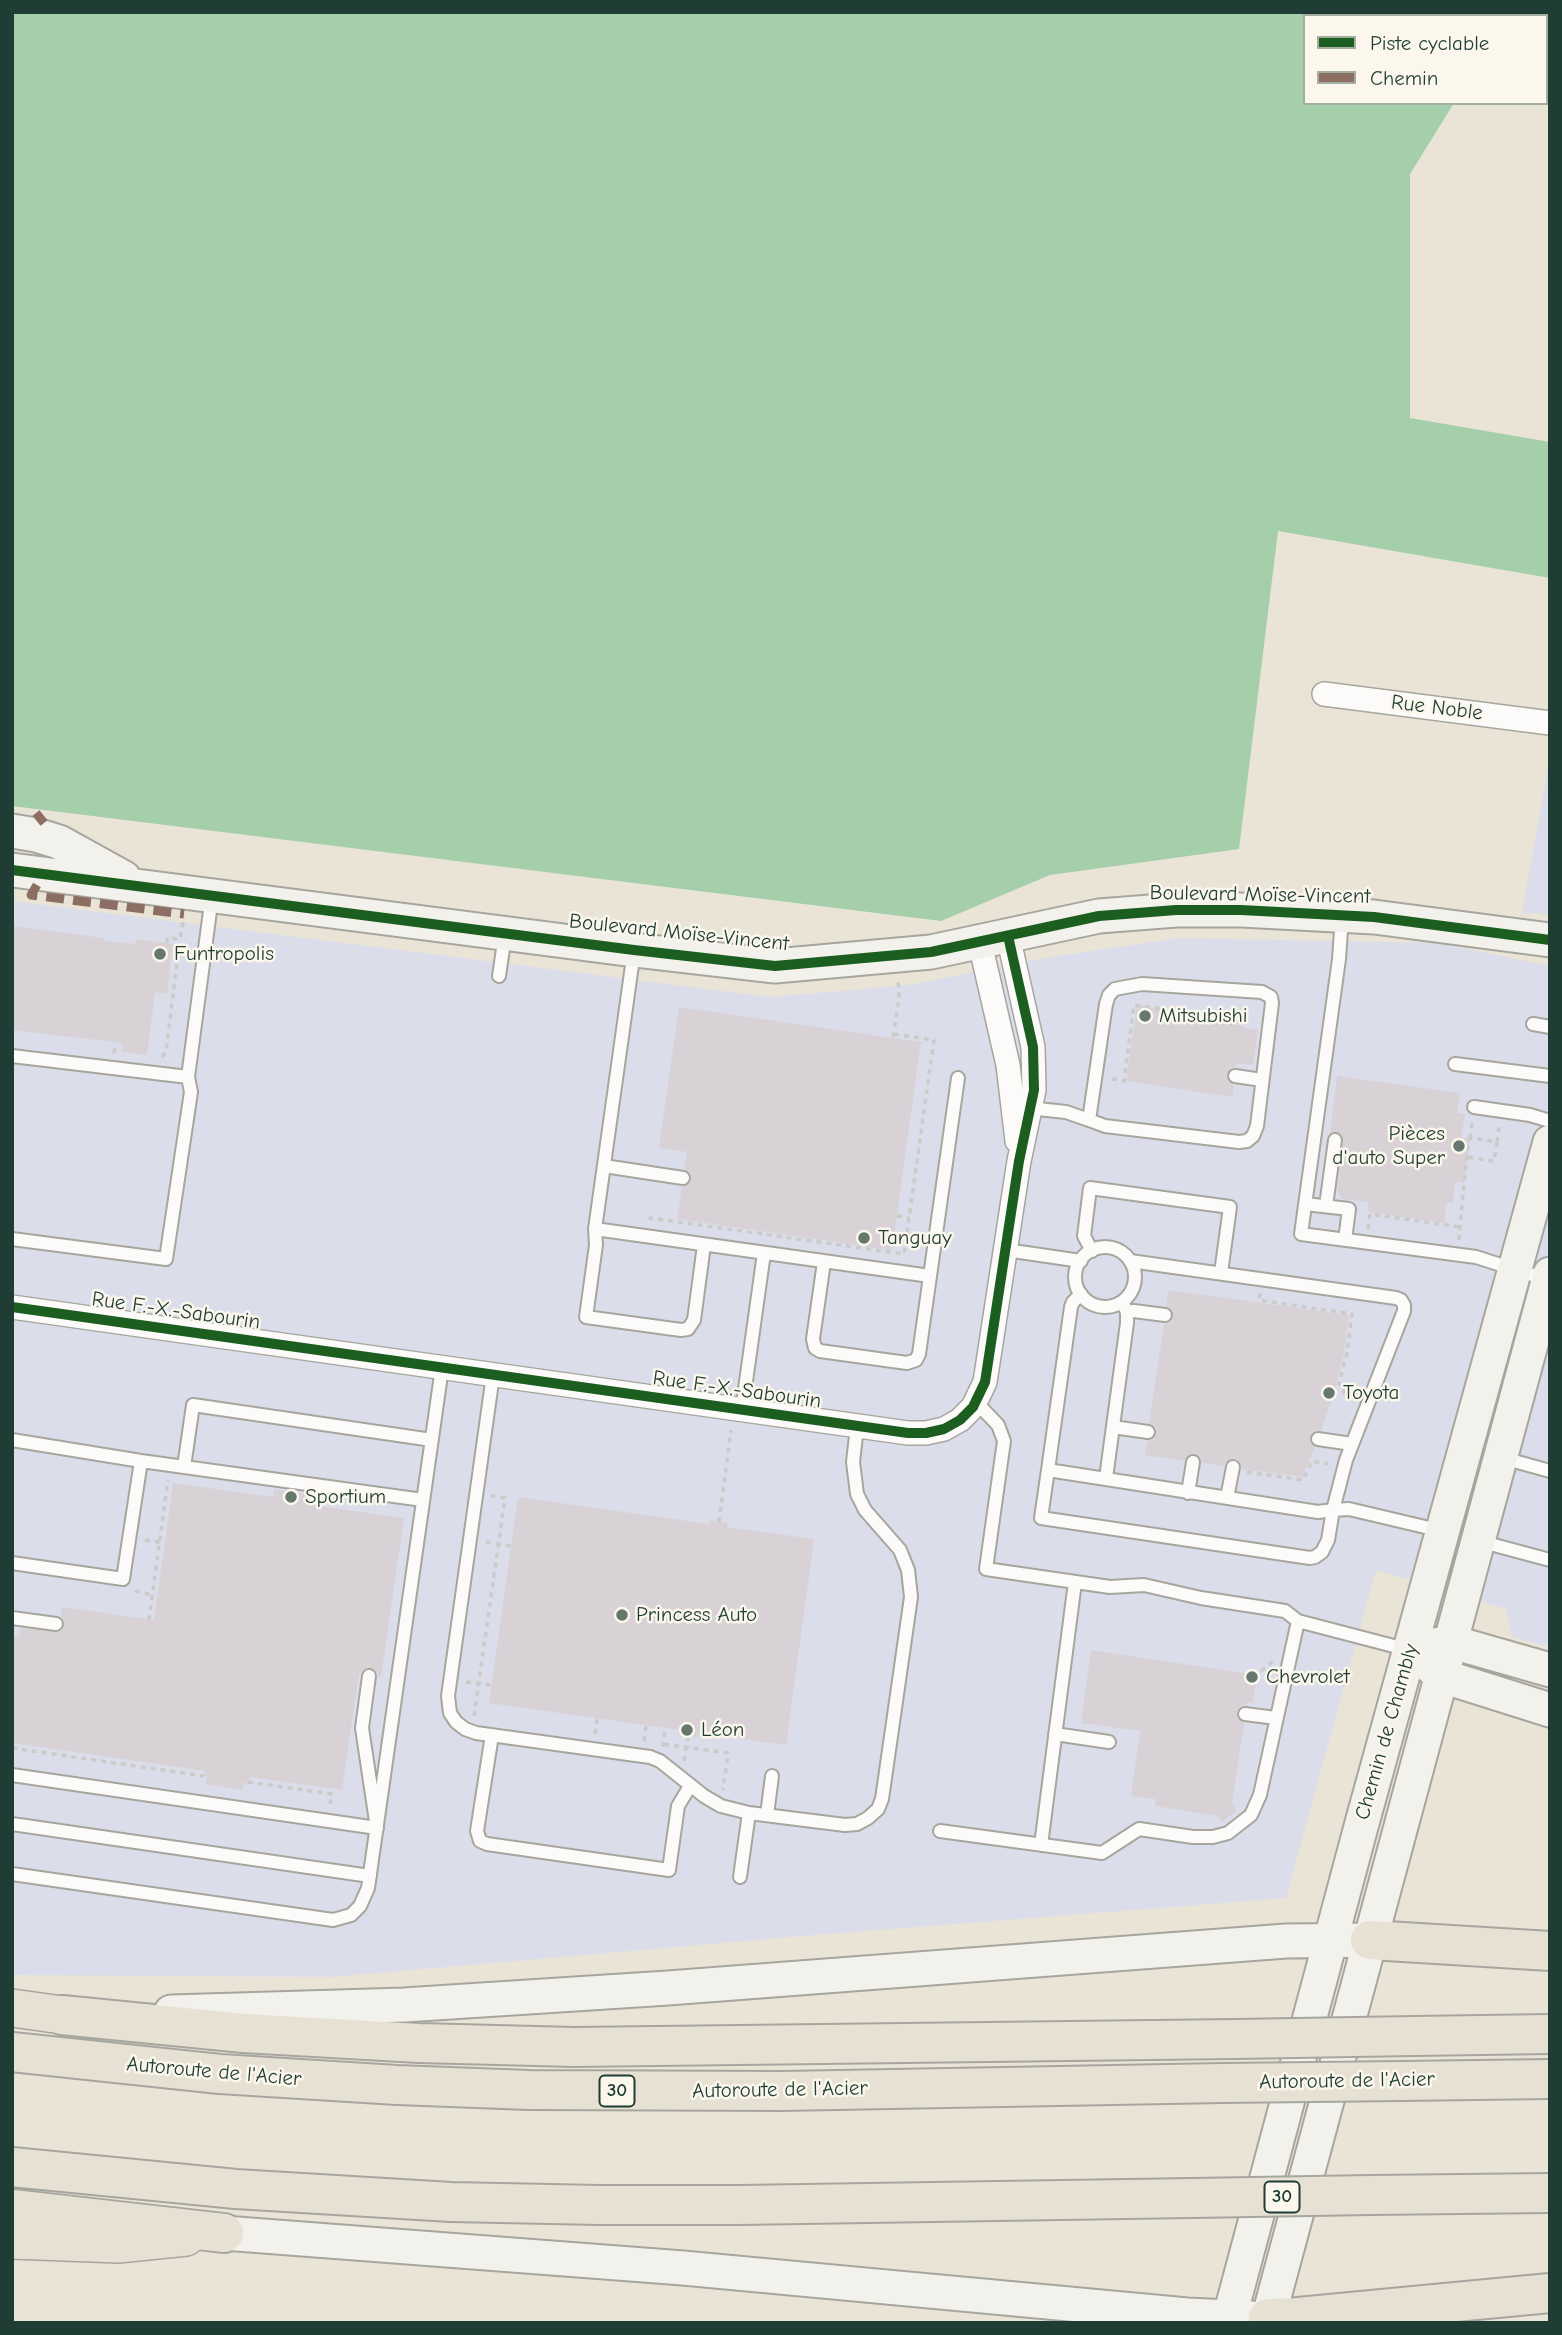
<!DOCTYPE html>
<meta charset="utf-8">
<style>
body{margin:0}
#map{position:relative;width:1562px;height:2335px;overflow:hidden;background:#eae4d7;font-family:"Comic Neue",sans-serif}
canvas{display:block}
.frame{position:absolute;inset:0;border:14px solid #1f3d34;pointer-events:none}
.legend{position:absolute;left:1303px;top:14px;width:245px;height:91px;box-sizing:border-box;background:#fbf7ec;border:2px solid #a3ada2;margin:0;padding:9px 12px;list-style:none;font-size:21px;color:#1f3d34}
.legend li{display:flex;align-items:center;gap:14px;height:35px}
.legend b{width:35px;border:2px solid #a3ada2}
</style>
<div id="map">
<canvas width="1562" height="2335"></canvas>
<div class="frame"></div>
<ul class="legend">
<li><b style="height:9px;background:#1b5e20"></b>Piste cyclable</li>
<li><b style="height:9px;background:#8d6e63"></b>Chemin</li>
</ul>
</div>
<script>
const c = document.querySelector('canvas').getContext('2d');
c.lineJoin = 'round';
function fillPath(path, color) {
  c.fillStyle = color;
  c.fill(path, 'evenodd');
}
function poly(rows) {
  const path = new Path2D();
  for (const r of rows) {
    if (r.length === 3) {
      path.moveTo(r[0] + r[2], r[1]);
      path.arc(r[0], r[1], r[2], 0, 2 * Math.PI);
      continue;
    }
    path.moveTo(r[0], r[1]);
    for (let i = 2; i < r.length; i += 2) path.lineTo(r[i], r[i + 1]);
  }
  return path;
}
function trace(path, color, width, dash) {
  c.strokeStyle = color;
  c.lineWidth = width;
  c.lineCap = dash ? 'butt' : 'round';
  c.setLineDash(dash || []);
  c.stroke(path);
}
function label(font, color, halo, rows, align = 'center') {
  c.font = font + ' "Comic Neue",sans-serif';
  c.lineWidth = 5;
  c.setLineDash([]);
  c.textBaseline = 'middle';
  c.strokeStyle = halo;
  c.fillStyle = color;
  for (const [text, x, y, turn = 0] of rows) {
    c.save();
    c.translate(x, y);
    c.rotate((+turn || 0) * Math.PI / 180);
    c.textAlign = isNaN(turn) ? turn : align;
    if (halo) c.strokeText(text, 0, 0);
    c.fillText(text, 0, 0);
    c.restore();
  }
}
const built = poly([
 [1550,756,1550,914,1522,913],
 [12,901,771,997,908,985,1038,959,1179,938,1438,943,1550,966,1550,1647,1512,1637,1506,1609,1376,1570,1286,1898,803,1936,332,1977,12,1975]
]);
const forest = poly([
 [12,12,1546,12,1509,16,1305,16,1305,103,1454,103,1410,174,1410,418,1550,442,1550,578,1278,531,1239,849,1050,875,941,921,12,806]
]);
const building = poly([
 [12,926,104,938,104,941,135,944,136,939,173,944,167,994,155,992,147,1055,121,1052,122,1043,12,1030],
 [1137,1005,1162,1009,1161,1013,1242,1025,1242,1027,1258,1030,1253,1065,1237,1063,1236,1067,1231,1068,1227,1074,1227,1080,1234,1085,1232,1097,1126,1081],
 [679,1007,921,1042,892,1250,677,1219,682,1187,689,1184,692,1179,689,1172,684,1169,687,1152,659,1148],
 [1337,1076,1460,1093,1457,1113,1465,1114,1461,1137,1470,1138,1464,1183,1455,1182,1453,1203,1447,1202,1444,1223,1367,1212,1369,1202,1342,1199,1337,1191,1343,1137,1337,1132,1330,1133],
 [1168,1290,1349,1315,1344,1353,1336,1387,1321,1431,1314,1431,1310,1437,1310,1443,1315,1447,1302,1477,1242,1469,1239,1461,1234,1458,1227,1461,1224,1466,1202,1463,1199,1456,1194,1453,1187,1456,1184,1461,1145,1455,1147,1441,1152,1440,1156,1434,1156,1428,1149,1423,1164,1324,1169,1323,1173,1317,1173,1311,1166,1306],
 [173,1483,273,1497,274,1489,308,1494,306,1504,404,1518,381,1678,378,1677,377,1672,371,1668,365,1668,359,1674,342,1790,249,1777,248,1783,244,1783,243,1790,206,1784,207,1776,204,1776,205,1771,12,1743,12,1636,19,1637,21,1628,60,1632,65,1624,61,1617,62,1607,154,1620],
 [518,1497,709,1524,709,1520,728,1523,727,1527,814,1539,786,1745,698,1733,698,1737,679,1735,680,1730,489,1703],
 [1091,1650,1257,1675,1253,1703,1247,1702,1246,1705,1241,1706,1236,1712,1237,1718,1244,1723,1232,1804,1237,1811,1222,1822,1217,1816,1155,1806,1155,1799,1131,1796,1140,1731,1081,1723]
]);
const path = poly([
 [167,943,167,938,180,939,184,917],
 [893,1037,899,998,898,980],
 [114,1053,116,1043],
 [162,1057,166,1051,180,939],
 [1112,1079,1124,1081,1134,1005,1162,1009,1161,1013,1238,1025,1241,1007],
 [1470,1138,1472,1123],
 [1497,1142,1499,1127],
 [897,1216,909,1218],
 [650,1220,650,1218,904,1254,934,1040,894,1034],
 [1368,1229,1370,1214,1461,1227],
 [907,1234,922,1237],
 [1459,1240,1464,1183,1468,1147,1470,1138,1497,1142,1494,1161,1467,1157],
 [1260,1293,1259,1300,1352,1314,1347,1353,1339,1384,1344,1388,1344,1396],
 [1247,1472,1303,1480,1312,1461,1328,1464],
 [719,1522,731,1430],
 [145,1540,165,1543],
 [486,1542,511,1546],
 [135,1591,153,1595],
 [149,1620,168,1480],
 [1261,1671,1273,1661],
 [466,1682,492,1685],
 [474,1716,505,1498,491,1496],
 [595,1734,597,1719],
 [644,1741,646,1725],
 [664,1744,728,1753,723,1790],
 [663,1747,665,1728],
 [12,1748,204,1776],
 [684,1761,688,1736],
 [248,1782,332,1794,330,1805]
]);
const lane = poly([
 [1342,916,1339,959,1301,1234,1476,1257,1548,1280],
 [634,951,595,1229,930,1276],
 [499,976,505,935],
 [1533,1024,1550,1027],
 [12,1056,188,1077,212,896],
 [1455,1064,1550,1076],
 [1235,1076,1262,1080],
 [1474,1107,1530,1115,1550,1121],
 [1028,1108,1066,1112,1089,1120,1105,1126,1239,1142,1247,1141,1253,1136,1257,1126,1272,1003,1271,997,1262,992,1142,984,1115,989,1109,995,1106,1004,1089,1120],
 [604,1166,683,1178],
 [1305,1204,1349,1209,1345,1240],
 [1326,1206,1335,1140],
 [595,1229,596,1245,586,1317,681,1330,688,1329,694,1320,704,1245],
 [12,1239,166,1259,191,1092,188,1077],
 [1105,1277,30],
 [1006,1250,1081,1261],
 [1092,1251,1084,1236,1090,1188,1230,1207,1221,1273],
 [1130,1261,1396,1298,1401,1300,1404,1305,1404,1311,1346,1460,1333,1510,1349,1509,1442,1531],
 [824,1262,813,1339,815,1348,820,1351,907,1363,916,1360,919,1354,958,1078],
 [1127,1312,1134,1311,1165,1315],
 [493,1375,448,1696,450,1713,456,1722,465,1729,476,1733,650,1757,660,1761,704,1796,721,1806,749,1813,845,1825,857,1824,868,1818,878,1809,882,1799,911,1597,908,1570,900,1550,865,1510,857,1494,853,1462,857,1427],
 [976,1402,998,1425,1004,1441,986,1569,1110,1587,1144,1585,1201,1598,1285,1611,1298,1621],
 [742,1410,764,1253],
 [1113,1427,1148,1432],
 [1318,1439,1352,1444],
 [12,1440,141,1461,423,1500],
 [1503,1458,1550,1471],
 [184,1467,193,1405,432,1440],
 [1048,1470,1041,1518,1310,1558,1315,1557,1322,1552,1328,1540,1333,1510,1318,1512,1048,1470,1071,1307,1073,1302,1081,1294],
 [1106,1478,1127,1323,1127,1312,1122,1302],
 [1188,1493,1193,1462],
 [1227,1498,1233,1467],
 [1479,1541,1550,1560],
 [12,1563,123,1579,141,1461],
 [12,1618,56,1624],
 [1245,1714,1276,1718],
 [1055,1734,1109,1742],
 [492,1735,477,1831,480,1841,487,1844,669,1870,678,1806,690,1786],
 [12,1775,377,1828,362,1728,369,1676],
 [767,1815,772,1776],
 [12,1824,370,1876],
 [940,1831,1102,1853,1139,1829,1193,1837,1213,1837,1228,1833,1251,1815,1260,1795,1298,1621,1409,1650],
 [1041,1845,1075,1582],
 [12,1874,333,1920,351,1915,360,1906,368,1888,442,1368],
 [740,1877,749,1813]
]);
const street = poly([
 [1324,694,1550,723],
 [980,943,1008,1065,1017,1141],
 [12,1307,908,1433,926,1433,944,1429,960,1420,973,1407,985,1382,1019,1161,1034,1090,1033,1047,1008,936]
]);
const secondary = poly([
 [12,831,36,835,59,842,124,878],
 [12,870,634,950,775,966,931,952,1099,916,1176,910,1241,910,1374,917,1550,940],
 [1429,1646,1452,1642,1550,1670],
 [1426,1663,1442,1676,1550,1710],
 [171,2012,404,2005,668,1988,1286,1941,1370,1940],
 [224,2233,683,2268,1187,2315,1251,2318],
 [1228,2323,1362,1823,1550,1142],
 [1267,2323,1550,1274]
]);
const primary = poly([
 [12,2008,62,2015],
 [12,2240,118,2244,186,2237]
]);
const highway = poly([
 [1370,1940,1550,1951],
 [62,2015,244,2033,419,2043,574,2047,1235,2039],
 [1414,2036,1550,2034],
 [12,2052,220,2074,397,2085,529,2090,782,2091,1223,2083],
 [1402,2081,1550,2079],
 [12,2167,236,2189,451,2202,600,2205,739,2205,1192,2198],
 [1371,2195,1550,2193],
 [12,2209,224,2233],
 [1268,2318,1298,2317,1550,2293]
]);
const highwayBridge = poly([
 [1235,2039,1414,2036],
 [1223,2083,1402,2081],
 [1192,2198,1371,2195]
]);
const quiet = poly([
 [36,813,44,823],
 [37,885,31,895,184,914]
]);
const cycleway = poly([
 [12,870,634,950,775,966,931,952,1099,916,1176,910,1241,910,1374,917,1550,940],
 [12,1307,908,1433,926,1433,944,1429,960,1420,973,1407,985,1382,1019,1161,1034,1090,1033,1047,1008,936]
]);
const markers = [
 [160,954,7,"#66776d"],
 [1145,1016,7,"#66776d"],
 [1459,1146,7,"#66776d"],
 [864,1238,7,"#66776d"],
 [1329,1393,7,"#66776d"],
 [291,1497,7,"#66776d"],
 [622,1615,7,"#66776d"],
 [1252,1677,7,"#66776d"],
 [687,1730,7,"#66776d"]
];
const shields = [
 [617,2091,35],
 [1282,2197,35]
];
const shieldNames = [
 ["30",617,2091],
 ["30",1282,2197]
];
const streetNames = [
 ["Rue Noble",1437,708,7],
 ["Boulevard Moïse-Vincent",1260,895,1],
 ["Boulevard Moïse-Vincent",679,933,6],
 ["Rue F.-X.-Sabourin",176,1311,8],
 ["Rue F.-X.-Sabourin",737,1390,8],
 ["Chemin de Chambly",1387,1732,-74],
 ["Autoroute de l'Acier",214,2072,5],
 ["Autoroute de l'Acier",1347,2081,-1],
 ["Autoroute de l'Acier",780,2090,-1]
];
const poiNames = [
 ["Funtropolis",174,954],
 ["Mitsubishi",1159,1016],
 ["Pièces",1445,1134,"right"],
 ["d'auto Super",1445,1158,"right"],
 ["Tanguay",878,1238],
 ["Toyota",1343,1393],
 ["Sportium",305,1497],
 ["Princess Auto",636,1615],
 ["Chevrolet",1266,1677],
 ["Léon",701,1730]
];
fillPath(built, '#dbdeea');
fillPath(forest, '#a5ceab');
fillPath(building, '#d8d2d7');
trace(lane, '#a6a69e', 16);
trace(street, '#a6a69e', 26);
trace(secondary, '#a6a69e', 37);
trace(primary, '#a6a69e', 40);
trace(highway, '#a6a69e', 42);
trace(path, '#cbcbc8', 3.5, [5, 5]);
trace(lane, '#fcfbf9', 12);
trace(street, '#fcfbf9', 23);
trace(secondary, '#f3f1eb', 33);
trace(primary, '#e7e1d4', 37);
trace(highway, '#e7e1d4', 38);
trace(highwayBridge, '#a6a69e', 42, []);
trace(highwayBridge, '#e7e1d4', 38);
trace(quiet, '#8d6e63', 9, [18, 9]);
trace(cycleway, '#1b5e20', 10);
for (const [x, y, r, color] of markers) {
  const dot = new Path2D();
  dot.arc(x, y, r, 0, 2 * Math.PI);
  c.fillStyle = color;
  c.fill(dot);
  trace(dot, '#fbf7ec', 2.5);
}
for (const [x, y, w] of shields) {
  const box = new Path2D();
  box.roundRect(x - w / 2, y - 15.5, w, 31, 5);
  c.fillStyle = '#fbf7ec';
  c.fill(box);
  trace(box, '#1f3d34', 2);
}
label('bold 19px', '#1f3d34', null, shieldNames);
label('21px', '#1f3d34', '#fbf7ec', streetNames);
label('21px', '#1f3d34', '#fbf7ec', poiNames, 'left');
</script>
